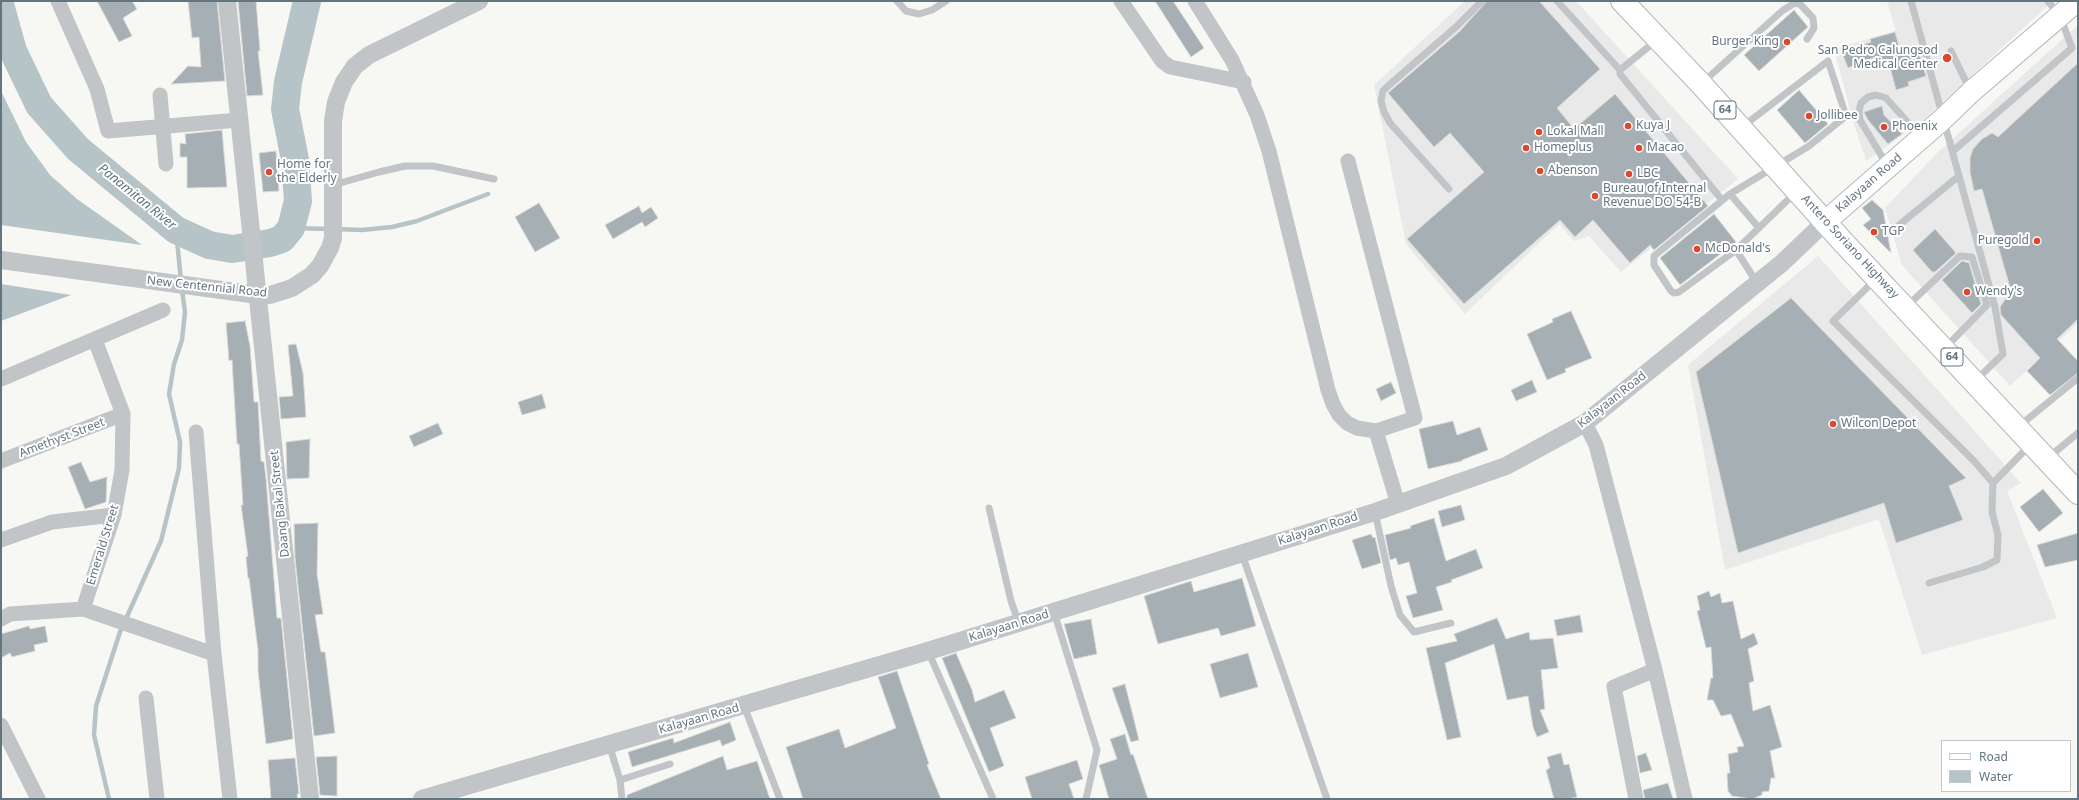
<!DOCTYPE html>
<style>
body{margin:0}
#map{position:relative;width:2079px;height:800px;overflow:hidden;background:#f7f7f4;font-family:"Noto Sans",sans-serif}
canvas{display:block}
.frame{position:absolute;inset:0;border:2px solid #63757f;pointer-events:none}
.legend{position:absolute;left:1941px;top:740px;width:130px;height:52px;box-sizing:border-box;background:#fff;border:1px solid #c1c8cc;margin:0;padding:5px 7px;list-style:none;font-size:12px;color:#63757f}
.legend li{display:flex;align-items:center;gap:8px;height:20px}
.legend b{width:20px;border:1px solid #c1c8cc}
</style>
<div id="map">
<canvas width="2079" height="800"></canvas>
<div class="frame"></div>
<ul class="legend">
<li><b style="height:5px;background:#fff"></b>Road</li>
<li><b style="height:11px;background:#b6c4c7"></b>Water</li>
</ul>
</div>
<script>
const c = document.querySelector('canvas').getContext('2d');
c.lineJoin = 'round';
function fillPath(path, color) {
  c.fillStyle = color;
  c.fill(path, 'evenodd');
}
function poly(rows) {
  const path = new Path2D();
  for (const r of rows) {
    path.moveTo(r[0], r[1]);
    for (let i = 2; i < r.length; i += 2) path.lineTo(r[i], r[i + 1]);
  }
  return path;
}
function trace(path, color, width, dash) {
  c.strokeStyle = color;
  c.lineWidth = width;
  c.lineCap = dash ? 'butt' : 'round';
  c.setLineDash(dash || []);
  c.stroke(path);
}
function label(font, color, halo, rows, align = 'center') {
  c.font = font + ' "Noto Sans",sans-serif';
  c.lineWidth = 4;
  c.setLineDash([]);
  c.textBaseline = 'middle';
  c.strokeStyle = halo;
  c.fillStyle = color;
  for (const [text, x, y, turn = 0] of rows) {
    c.save();
    c.translate(x, y);
    c.rotate((+turn || 0) * Math.PI / 180);
    c.textAlign = isNaN(turn) ? turn : align;
    if (halo) c.strokeText(text, 0, 0);
    c.fillText(text, 0, 0);
    c.restore();
  }
}
const built = poly([
 [1465,1,1576,1,1738,179,1621,272,1589,236,1574,241,1559,224,1465,314,1406,244,1374,85],
 [1887,1,2053,1,1921,122,1866,161,1854,124,1834,49,1896,31],
 [2078,25,2078,323,2010,386,1902,265,1885,208,1937,153],
 [1818,256,2021,483,2007,491,2057,618,1922,655,1879,519,1725,570,1688,365]
]);
const water = poly([
 [1,91,26,142,50,175,77,199,142,245,1,225],
 [1,284,71,295,1,321]
]);
const stream = poly([
 [291,228,329,229],
 [336,229,362,230,392,227,417,221,488,194],
 [176,230,181,281],
 [109,799,94,735,96,706,120,632,161,541,179,468,180,442,169,394,174,364,182,340,185,312,182,289]
]);
const river = poly([
 [1,8,13,51,39,105,78,149,176,230,209,245,232,249,270,243,282,239,291,228,298,201,295,160,285,109,288,82,307,1]
]);
const building = poly([
 [97,1,132,1,137,9,123,18,132,36,119,42,97,1],
 [188,1,217,1,225,81,171,84,188,66,201,67,199,37,192,38,188,1],
 [238,1,256,1,260,51,258,51,263,95,247,96,238,1],
 [1155,1,1173,1,1204,48,1191,57,1155,1],
 [1487,1,1539,1,1600,69,1557,108,1574,129,1615,94,1708,206,1654,250,1650,245,1630,263,1593,220,1575,237,1560,220,1464,304,1407,239,1484,172,1450,133,1434,147,1388,93,1460,31,1487,1],
 [1794,10,1808,27,1759,71,1744,55,1794,10],
 [1895,32,1900,50,1916,45,1926,76,1908,82,1909,86,1896,90,1888,59,1876,62,1875,57,1848,68,1842,53,1871,42,1870,39,1895,32],
 [2078,63,2078,319,2057,339,2078,361,2078,373,2050,395,2027,371,2040,358,2001,315,2000,307,2011,291,1982,189,1974,191,1970,172,1970,158,1973,149,1982,139,1992,133,1998,137,2078,63],
 [1799,90,1828,124,1805,143,1777,110,1799,90],
 [1882,106,1884,115,1902,134,1888,144,1868,120,1864,112,1882,106],
 [222,130,227,187,187,188,187,157,180,157,180,143,186,144,185,134,222,130],
 [276,151,279,191,263,192,259,153,276,151],
 [1872,200,1883,210,1891,253,1863,225,1871,219,1862,208,1872,200],
 [539,203,560,238,535,252,515,217,539,203],
 [639,206,642,213,651,207,658,218,645,227,642,222,613,239,605,225,639,206],
 [1714,214,1736,242,1680,285,1660,258,1714,214],
 [1935,229,1956,253,1935,272,1932,272,1913,250,1935,229],
 [1962,261,1969,263,1981,304,1972,313,1942,280,1962,261],
 [1791,298,1966,478,1949,486,1963,520,1896,543,1884,503,1738,553,1696,372,1791,298],
 [1571,311,1592,358,1565,369,1566,372,1547,380,1527,334,1553,322,1552,319,1571,311],
 [245,321,250,346,254,402,258,402,261,461,264,462,266,479,277,618,281,618,293,739,266,744,258,671,258,650,249,578,248,578,246,557,248,556,241,505,243,505,239,444,237,444,232,360,229,361,226,323,245,321],
 [296,344,303,373,306,417,281,419,279,397,293,396,288,345,296,344],
 [1532,380,1537,392,1516,401,1511,390,1532,380],
 [1391,382,1396,393,1381,401,1376,389,1391,382],
 [542,394,546,408,522,415,518,402,542,394],
 [1453,421,1457,435,1480,427,1488,450,1462,460,1462,461,1428,469,1419,429,1453,421],
 [438,423,443,434,414,447,409,436,438,423],
 [310,439,309,478,287,479,286,442,310,439],
 [81,462,90,482,107,477,106,502,85,509,68,467,81,462],
 [2043,489,2063,513,2039,532,2020,507,2043,489],
 [1461,505,1465,520,1442,527,1438,511,1461,505],
 [1434,518,1446,561,1476,549,1483,568,1451,580,1452,582,1436,587,1443,610,1413,618,1406,596,1417,593,1409,562,1398,565,1396,558,1390,560,1385,535,1411,528,1410,526,1434,518],
 [318,523,317,574,323,614,315,615,321,652,325,652,335,733,314,736,295,558,294,524,318,523],
 [2078,533,2078,560,2045,567,2037,545,2078,533],
 [1371,534,1373,538,1375,537,1381,563,1362,569,1352,540,1371,534],
 [1242,578,1256,626,1221,636,1218,628,1158,644,1144,596,1191,581,1194,592,1242,578],
 [1709,591,1711,597,1720,593,1722,603,1733,601,1741,639,1754,633,1758,644,1748,649,1754,681,1749,683,1753,711,1770,705,1782,747,1770,751,1775,778,1771,778,1769,791,1762,792,1762,795,1752,799,1732,796,1728,791,1727,773,1730,773,1728,754,1738,752,1737,747,1744,746,1731,714,1721,716,1713,700,1707,700,1711,678,1713,678,1711,647,1706,648,1697,611,1700,610,1697,596,1709,591],
 [1580,615,1583,632,1557,636,1554,620,1580,615],
 [1497,618,1506,639,1529,632,1530,640,1553,638,1558,668,1541,670,1545,709,1540,710,1549,732,1537,737,1533,727,1528,696,1507,700,1494,644,1445,663,1461,737,1447,740,1426,648,1457,641,1454,634,1497,618],
 [1091,619,1097,654,1074,659,1064,624,1091,619],
 [29,626,30,629,45,626,48,642,34,645,35,651,12,657,10,653,1,658,1,634,29,626],
 [956,653,972,690,975,702,1004,690,1016,718,990,728,1004,766,989,772,942,658,956,653],
 [1248,653,1258,687,1220,698,1210,664,1248,653],
 [897,671,922,744,929,764,927,765,941,799,803,799,786,747,839,729,845,748,896,728,878,677,897,671],
 [1125,684,1139,740,1131,742,1112,688,1125,684],
 [730,722,736,740,722,746,720,740,632,767,628,752,673,738,674,743,730,722],
 [1125,734,1131,755,1133,754,1148,799,1109,799,1099,765,1117,759,1110,739,1125,734],
 [1561,753,1564,765,1569,764,1577,797,1568,799,1554,799,1546,770,1550,768,1547,757,1561,753],
 [1646,753,1652,770,1640,773,1637,756,1646,753],
 [337,756,337,796,320,795,316,757,337,756],
 [723,756,727,770,757,761,770,799,627,799,627,795,723,756],
 [295,758,299,794,297,794,298,799,271,799,268,760,295,758],
 [1077,760,1083,779,1069,784,1074,799,1032,799,1025,777,1077,760],
 [1668,783,1673,799,1645,799,1643,790,1668,783]
]);
const service = poly([
 [897,1,906,11,919,14,932,10,946,1],
 [1557,1,1620,70],
 [1911,1,1995,307,2003,354,1976,380],
 [1657,40,1620,70,1620,74,1722,200],
 [1951,51,1970,90],
 [1702,83,1782,11,1793,4,1799,3,1813,18,1814,28,1807,39],
 [1742,127,1828,61,1846,116,1809,146,1730,194,1654,256,1654,265,1671,291,1674,293,1679,292,1736,250,1796,192],
 [1953,151,2072,48,2060,16,2048,1],
 [1887,165,1860,120,1859,111,1861,103,1868,97,1876,95,1886,98,1921,137],
 [333,185,379,172,405,166,433,166,494,179],
 [1449,189,1390,123,1384,112,1381,101,1383,91,1388,86,1456,27,1482,1],
 [1730,194,1759,228],
 [1899,225,1959,176],
 [1736,250,1757,283],
 [1875,280,1833,321,1974,461,1993,483],
 [1906,307,1960,256,1972,257,1987,305,1946,347],
 [2018,427,2078,378],
 [2049,457,2078,433],
 [989,508,1011,601,1019,623],
 [1375,512,1391,586,1400,615,1414,632,1451,623],
 [1242,554,1327,799],
 [1929,583,1983,567,1997,560,1998,535,1992,512,1993,483,2030,445],
 [1054,612,1097,750,1086,799],
 [928,651,993,799],
 [744,706,780,799],
 [609,744,620,780,622,799],
 [620,780,670,764]
]);
const minor = poly([
 [58,1,97,89,108,131,239,120],
 [1121,1,1162,61,1170,67,1244,82],
 [1195,1,1232,60,1257,115,1269,151,1328,390,1333,404,1339,415,1347,423,1357,428,1376,431,1415,418,1348,161],
 [160,95,166,164],
 [1,379,163,310],
 [1585,423,1596,445,1655,670,1685,799],
 [1376,431,1398,504],
 [196,432,214,654,230,799],
 [1,461,123,414],
 [1,540,52,522,114,515],
 [83,609,114,515,122,470,123,414,95,340],
 [1,619,10,614,83,609,214,654],
 [146,698,157,799],
 [1,725,38,799],
 [1636,799,1614,687,1655,670]
]);
const tertiary = poly([
 [227,1,310,799],
 [1,260,258,295,270,295,292,288,312,275,320,266,330,248,333,238,333,121,336,102,344,82,355,66,369,55,479,1],
 [422,799,928,651,1375,512,1506,466,1585,423,1782,263,1825,222]
]);
const secondary = poly([
 [1825,222,1944,118,1971,92,2077,1]
]);
const primary = poly([
 [1622,1,1701,84,1843,242,2078,493]
]);
const markers = [
 [1787,42,4,"#df462d"],
 [1947,58,5,"#df462d"],
 [1809,116,4,"#df462d"],
 [1628,126,4,"#df462d"],
 [1884,127,4,"#df462d"],
 [1539,132,4,"#df462d"],
 [1526,148,4,"#df462d"],
 [1639,148,4,"#df462d"],
 [1540,171,4,"#df462d"],
 [269,172,4,"#df462d"],
 [1629,174,4,"#df462d"],
 [1595,196,4,"#df462d"],
 [1874,232,4,"#df462d"],
 [2037,241,4,"#df462d"],
 [1697,249,4,"#df462d"],
 [1967,292,4,"#df462d"],
 [1833,424,4,"#df462d"]
];
const shields = [
 [1725,110,22],
 [1952,357,22]
];
const shieldNames = [
 ["64",1725,110],
 ["64",1952,357]
];
const poiNames = [
 ["Burger King",1779,42,"right"],
 ["San Pedro Calungsod",1938,51,"right"],
 ["Medical Center",1938,65,"right"],
 ["Jollibee",1817,116],
 ["Kuya J",1636,126],
 ["Phoenix",1892,127],
 ["Lokal Mall",1547,132],
 ["Homeplus",1534,148],
 ["Macao",1647,148],
 ["Home for",277,165],
 ["the Elderly",277,179],
 ["Abenson",1548,171],
 ["LBC",1637,174],
 ["Bureau of Internal",1603,189],
 ["Revenue DO 54-B",1603,203],
 ["TGP",1882,232],
 ["Puregold",2029,241,"right"],
 ["McDonald's",1705,249],
 ["Wendy's",1975,292],
 ["Wilcon Depot",1841,424]
];
const streetNames = [
 ["Kalayaan Road",1869,183,-41],
 ["Antero Soriano Highway",1850,247,47],
 ["New Centennial Road",207,287,6],
 ["Kalayaan Road",1612,400,-38],
 ["Amethyst Street",62,438,-21],
 ["Daang Bakal Street",280,504,-96],
 ["Kalayaan Road",1318,529,-18],
 ["Emerald Street",103,545,-73],
 ["Kalayaan Road",1009,626,-17],
 ["Kalayaan Road",699,719,-16]
];
const waterNames = [
 ["Panamitan River",137,197,39]
];
fillPath(built, '#e8e9e8');
fillPath(water, '#b6c4c7');
trace(stream, '#b6c4c7', 4.5);
trace(river, '#b6c4c7', 28);
fillPath(building, '#a5afb4');
trace(building, '#d9d9d7', 1);
trace(secondary, '#b3b9bd', 23);
trace(primary, '#b2b8bb', 24);
trace(service, '#c1c5c8', 7);
trace(minor, '#c1c5c8', 15);
trace(tertiary, '#c1c5c8', 18);
trace(secondary, '#fff', 21);
trace(primary, '#fff', 22);
for (const [x, y, r, color] of markers) {
  const dot = new Path2D();
  dot.arc(x, y, r, 0, 2 * Math.PI);
  c.fillStyle = color;
  c.fill(dot);
  trace(dot, '#fff', 1.5);
}
for (const [x, y, w] of shields) {
  const box = new Path2D();
  box.roundRect(x - w / 2, y - 9, w, 18, 3);
  c.fillStyle = '#fff';
  c.fill(box);
  trace(box, '#63757f', 1);
}
label('bold 11px', '#63757f', null, shieldNames);
label('12px', '#63757f', '#fff', poiNames, 'left');
label('12px', '#63757f', '#fff', streetNames);
label('italic 13px', '#5e7579', '#fff', waterNames);
</script>
